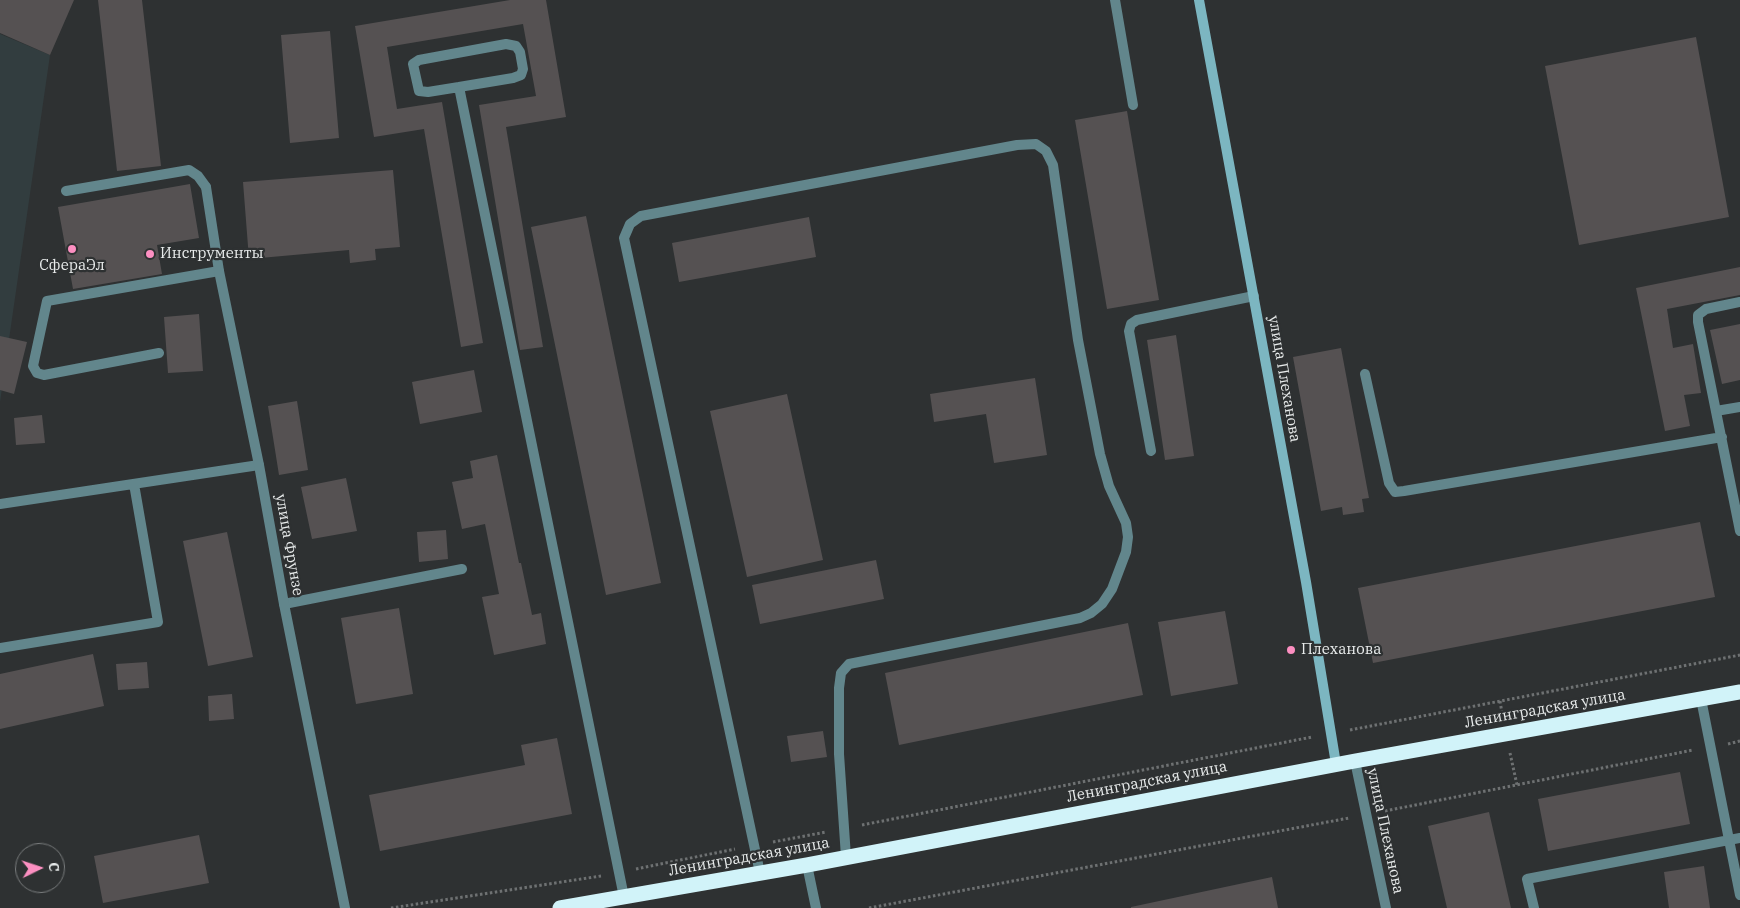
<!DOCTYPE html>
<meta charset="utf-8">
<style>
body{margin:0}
#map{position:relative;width:1740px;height:908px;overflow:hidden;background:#2e3132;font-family:"IBM Plex Serif",serif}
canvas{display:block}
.north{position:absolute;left:15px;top:843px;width:50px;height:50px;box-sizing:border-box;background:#2e3132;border:1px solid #787b7c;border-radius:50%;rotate:86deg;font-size:14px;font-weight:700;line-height:20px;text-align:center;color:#e8ebeb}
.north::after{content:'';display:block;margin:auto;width:18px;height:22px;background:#fc8fc1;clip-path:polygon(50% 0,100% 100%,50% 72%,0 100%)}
</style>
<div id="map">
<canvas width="1740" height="908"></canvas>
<div class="north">С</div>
</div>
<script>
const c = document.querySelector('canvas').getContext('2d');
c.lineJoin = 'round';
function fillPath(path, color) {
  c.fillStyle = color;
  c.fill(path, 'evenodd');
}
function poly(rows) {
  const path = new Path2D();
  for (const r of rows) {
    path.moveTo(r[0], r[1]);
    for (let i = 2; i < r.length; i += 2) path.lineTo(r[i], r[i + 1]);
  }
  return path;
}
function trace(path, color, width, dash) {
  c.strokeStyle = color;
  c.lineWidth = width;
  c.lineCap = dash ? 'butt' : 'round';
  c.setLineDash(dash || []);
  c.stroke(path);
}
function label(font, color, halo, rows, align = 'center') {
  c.font = font + ' "IBM Plex Serif",serif';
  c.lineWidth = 4.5;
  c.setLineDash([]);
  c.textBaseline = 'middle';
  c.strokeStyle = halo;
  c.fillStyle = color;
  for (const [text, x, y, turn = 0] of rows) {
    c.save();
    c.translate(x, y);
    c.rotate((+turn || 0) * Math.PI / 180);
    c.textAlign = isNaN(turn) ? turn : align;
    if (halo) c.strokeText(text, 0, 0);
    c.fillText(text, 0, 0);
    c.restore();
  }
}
const built = poly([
 [0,34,50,55,0,402]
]);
const building = poly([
 [0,0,74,0,50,55,0,33],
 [98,0,142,0,161,166,117,171],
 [510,0,546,0,566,117,506,127,543,347,520,350,479,105,536,96,523,24,387,47,397,109,442,102,483,343,461,347,424,129,374,137,355,26],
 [330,31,339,138,290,143,281,35],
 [1696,37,1729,217,1579,245,1545,66],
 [1127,111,1159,300,1107,309,1075,120],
 [393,170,400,247,375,249,376,260,350,263,349,250,249,259,243,182],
 [190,184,199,238,157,245,162,274,73,289,58,207],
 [586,216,661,583,606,595,531,227],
 [809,217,816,257,679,282,672,243],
 [1740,267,1740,295,1667,309,1673,348,1693,344,1701,393,1684,395,1690,426,1665,431,1636,288],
 [199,314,203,371,168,373,164,317],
 [1740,324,1740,380,1722,384,1710,330],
 [1176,335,1194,456,1165,460,1147,340],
 [0,336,27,342,14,394,0,390],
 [1341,348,1369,498,1362,499,1364,512,1343,515,1342,507,1321,511,1293,357],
 [474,370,482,412,420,424,412,382],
 [1035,378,1047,455,994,463,986,414,934,422,930,394],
 [787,394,823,560,747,577,710,411],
 [297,401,308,470,279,475,268,406],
 [42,415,45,443,16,445,14,418],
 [497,455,519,563,521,563,532,615,541,613,546,644,494,655,482,597,499,594,485,524,462,529,452,482,473,478,470,461],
 [346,478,357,531,312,539,301,487],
 [1700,522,1715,597,1373,663,1358,588],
 [446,530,448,559,419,562,417,532],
 [227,532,253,657,208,666,183,541],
 [876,560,884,599,760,624,752,585],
 [399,608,413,694,356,704,341,618],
 [1225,611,1238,684,1171,696,1158,622],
 [1128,623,1143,695,899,745,885,673],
 [93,654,104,706,0,729,0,674],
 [147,662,149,688,118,690,116,664],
 [232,694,234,719,209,721,208,696],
 [823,731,827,757,791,762,787,736],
 [557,738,572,814,380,851,369,795,525,765,521,745],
 [1680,772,1690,824,1548,851,1538,799],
 [1489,812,1511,908,1447,908,1428,826],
 [199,835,209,883,103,903,94,856],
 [1704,866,1710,908,1669,908,1664,872],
 [1272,877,1278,908,1131,908,1131,907]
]);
const path = poly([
 [1500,701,1502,713],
 [1350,730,1740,655],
 [1728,744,1740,741],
 [1510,753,1517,785],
 [1385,811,1693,750],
 [862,825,1312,737],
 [773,842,826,832],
 [636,869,735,849],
 [391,908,601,876],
 [869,908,1349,818]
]);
const lane = poly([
 [1115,0,1133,105],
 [459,87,428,92,419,91,413,64,419,60,506,44,516,46,520,52,523,69,521,75,513,78,459,87,624,897],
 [66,191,189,170,198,176,206,187],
 [1740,302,1706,309,1698,315,1698,322,1740,531],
 [159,353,44,375,37,373,33,366,47,301,219,271],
 [1365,374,1389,483,1395,492,1404,491,1722,437],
 [1716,411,1740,407],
 [1151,451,1129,331,1131,324,1137,320,1254,296],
 [0,504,259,465],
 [284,604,462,569],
 [0,648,158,622,134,484],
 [1701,699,1740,895],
 [760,873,624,238,630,224,641,216,1017,145,1036,144,1046,151,1053,165,1078,340,1100,454,1109,486,1126,523,1128,537,1126,552,1112,589,1102,604,1091,613,1080,618,849,664,841,673,839,688,839,754,846,857],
 [1534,908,1527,879,1740,838]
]);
const street = poly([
 [206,187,219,271,259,465,284,604,345,908],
 [1355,761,1386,908],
 [807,865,816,908]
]);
const secondary = poly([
 [1199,0,1306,582,1336,764]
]);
const highway = poly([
 [560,908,807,865,1355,761,1740,692]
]);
const markers = [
 [72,249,5,"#fc8fc1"],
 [150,254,5,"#fc8fc1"],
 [1291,650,5,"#fc8fc1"]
];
const poiNames = [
 ["Инструменты",160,254],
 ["СфераЭл",72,266,"center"],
 ["Плеханова",1301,650]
];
const streetNames = [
 ["улица Плеханова",1284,379,80],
 ["улица Фрунзе",289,545,80],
 ["Ленинградская улица",1545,709,-10],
 ["Ленинградская улица",1147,782,-11],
 ["улица Плеханова",1385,831,78],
 ["Ленинградская улица",749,857,-10]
];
fillPath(built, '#323d3f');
fillPath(building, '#555152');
trace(path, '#6e7172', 3, [2.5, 2.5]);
trace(lane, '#62868c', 10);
trace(street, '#62868c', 10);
trace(secondary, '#7cb6c1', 10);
trace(highway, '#d1f3f9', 15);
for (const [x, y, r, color] of markers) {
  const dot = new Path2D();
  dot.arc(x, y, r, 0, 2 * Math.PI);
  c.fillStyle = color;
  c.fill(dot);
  trace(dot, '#2e3132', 2);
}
label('15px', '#e8ebeb', '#2e3132', poiNames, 'left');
label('15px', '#e8ebeb', '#2e3132', streetNames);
</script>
